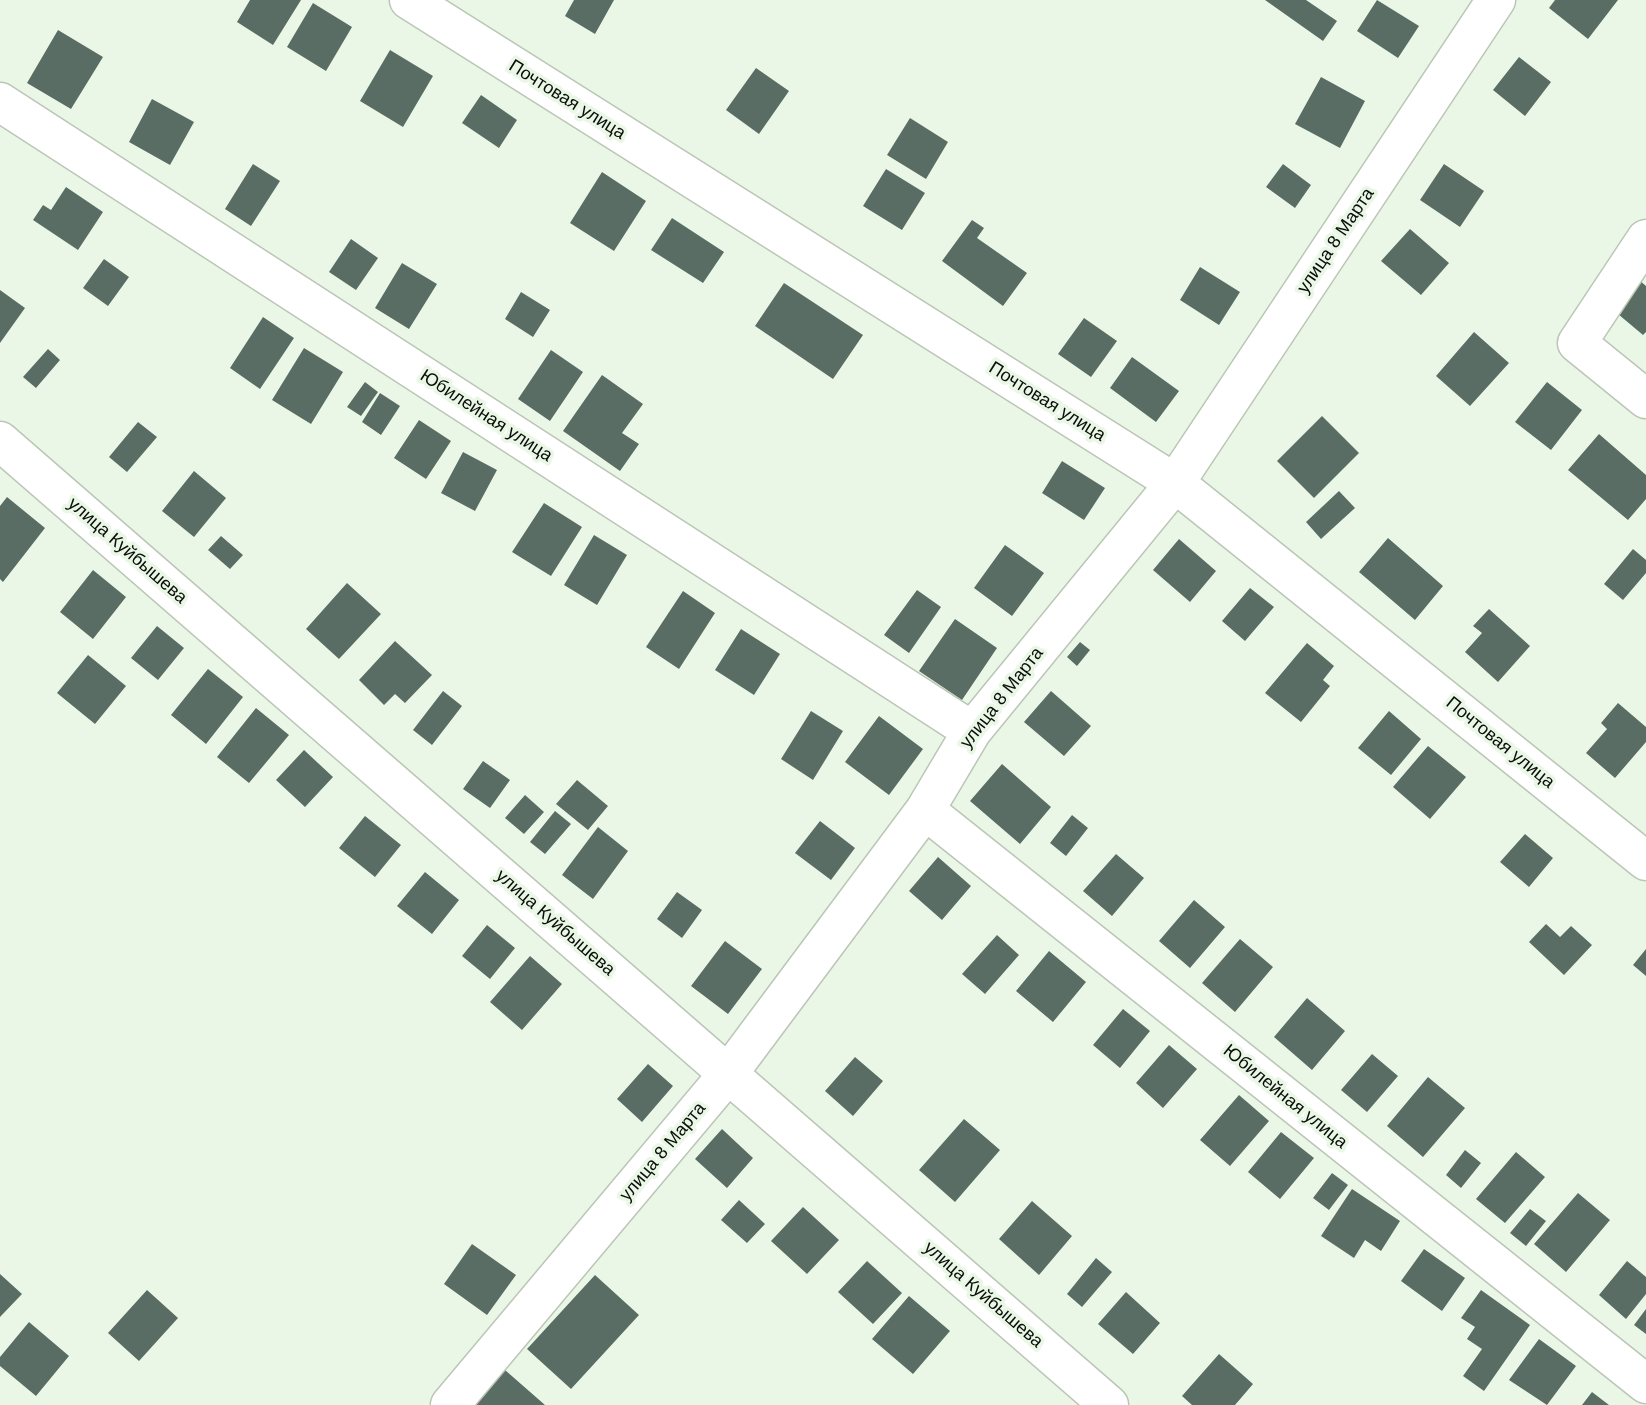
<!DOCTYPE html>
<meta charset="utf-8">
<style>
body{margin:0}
canvas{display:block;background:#ebf7e6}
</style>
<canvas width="1646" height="1405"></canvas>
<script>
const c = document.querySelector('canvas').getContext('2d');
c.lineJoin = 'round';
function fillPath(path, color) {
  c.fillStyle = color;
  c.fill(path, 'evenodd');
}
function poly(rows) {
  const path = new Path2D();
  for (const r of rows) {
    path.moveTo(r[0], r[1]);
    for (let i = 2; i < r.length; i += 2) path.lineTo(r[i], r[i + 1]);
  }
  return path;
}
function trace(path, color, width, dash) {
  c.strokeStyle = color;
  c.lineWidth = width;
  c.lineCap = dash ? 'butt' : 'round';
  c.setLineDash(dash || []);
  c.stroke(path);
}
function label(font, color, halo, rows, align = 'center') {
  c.font = font + ' Arial,sans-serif';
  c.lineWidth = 7;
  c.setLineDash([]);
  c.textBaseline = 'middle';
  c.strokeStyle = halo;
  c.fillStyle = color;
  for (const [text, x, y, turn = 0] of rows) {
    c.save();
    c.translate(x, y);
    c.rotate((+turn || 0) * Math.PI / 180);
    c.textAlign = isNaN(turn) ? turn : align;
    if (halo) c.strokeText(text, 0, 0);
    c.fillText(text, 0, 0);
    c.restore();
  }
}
const building = poly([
 [250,0,301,0,273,45,237,22],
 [574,0,614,0,595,34,565,16],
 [1265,0,1306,0,1337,21,1323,41],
 [1377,0,1419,26,1398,58,1357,31],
 [1555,0,1618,0,1588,39,1549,8],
 [313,3,352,27,326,71,287,47],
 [58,30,103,57,71,109,27,83],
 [390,50,433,76,403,127,360,101],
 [1519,57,1551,82,1525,116,1493,90],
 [756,68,789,91,759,134,726,110],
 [1321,77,1365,101,1340,148,1295,124],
 [481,95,517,120,499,148,462,123],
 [152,99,194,122,170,165,129,142],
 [910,118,948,142,926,179,887,155],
 [253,164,280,181,251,226,225,209],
 [1283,164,1311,185,1295,208,1266,187],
 [1444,164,1484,191,1460,227,1420,200],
 [886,169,925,193,902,230,863,206],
 [602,172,646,201,614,251,570,223],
 [66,187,103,212,78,250,33,220,43,205,51,210],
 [672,218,724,252,703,283,651,250],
 [972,220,984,228,977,238,1027,273,1003,306,942,261],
 [1410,229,1449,263,1421,295,1381,261],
 [351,239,378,258,356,290,329,272],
 [104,259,129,277,108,306,83,288],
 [402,263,437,284,409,329,375,308],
 [1200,267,1240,292,1219,325,1180,300],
 [1638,279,1646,286,1646,332,1643,335,1612,309],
 [784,283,863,335,833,379,755,326],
 [0,290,25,308,0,343],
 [521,292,550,310,533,337,505,319],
 [263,317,294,338,260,389,230,368],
 [1084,318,1117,341,1091,377,1058,354],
 [1474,332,1509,363,1470,406,1436,376],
 [304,348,343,372,311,424,272,400],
 [48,349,60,360,36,388,23,377],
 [551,350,583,372,550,421,518,399],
 [1132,357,1179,391,1156,422,1110,388],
 [602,375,643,404,622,433,639,444,620,471,563,431],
 [365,382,378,392,361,416,347,407],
 [1547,382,1582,410,1551,450,1515,422],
 [380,393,400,406,381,435,362,422],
 [1322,416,1359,453,1314,498,1277,461],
 [419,420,451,441,426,479,394,458],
 [138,422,157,437,127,472,109,457],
 [1599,434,1646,475,1646,499,1628,520,1568,470],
 [463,452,497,470,475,511,441,493],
 [1062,461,1105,488,1084,520,1042,493],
 [194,471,226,498,194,537,162,511],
 [1339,491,1355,508,1321,539,1306,522],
 [7,497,45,528,3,582,0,579,0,506],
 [544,503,582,527,551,576,512,552],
 [594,535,627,555,597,605,564,585],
 [221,536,243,555,230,569,208,550],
 [1388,538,1443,586,1415,620,1359,572],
 [1179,539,1216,571,1190,602,1153,570],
 [1005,545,1044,573,1012,616,974,588],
 [1633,549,1646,560,1646,573,1623,600,1604,584],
 [93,570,126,597,93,639,60,612],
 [347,583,381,614,339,659,306,629],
 [1250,588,1274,607,1245,641,1222,621],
 [917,590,941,607,909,653,884,635],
 [683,591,715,613,679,669,646,647],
 [1489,609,1530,646,1498,682,1465,652,1482,633,1473,626],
 [955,619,997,648,962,700,919,671],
 [157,626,184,648,158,680,131,658],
 [741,629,780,654,754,695,715,670],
 [395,641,432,675,405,703,395,694,384,705,359,680],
 [1080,642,1090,650,1077,666,1067,657],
 [1307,643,1334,666,1323,680,1330,686,1301,722,1265,693],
 [88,655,126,686,95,724,57,693],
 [208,669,243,697,206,744,171,715],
 [443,691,462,706,432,745,413,730],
 [1051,691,1091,726,1064,756,1024,722],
 [1618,703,1646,727,1646,742,1615,778,1586,753,1607,729,1601,723],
 [256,708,289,735,249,783,217,757],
 [811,711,843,731,813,780,781,759],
 [1389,711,1421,739,1391,775,1358,748],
 [879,716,923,749,889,795,845,762],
 [1428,746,1466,777,1430,819,1393,787],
 [304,750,333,777,305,807,276,780],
 [483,761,510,780,490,808,463,789],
 [1002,764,1051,807,1020,844,970,801],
 [577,780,608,806,588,830,556,804],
 [525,795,544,812,524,834,505,818],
 [555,811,571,824,545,854,530,842],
 [1072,815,1088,828,1066,856,1050,843],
 [365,816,401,845,375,877,339,848],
 [820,821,855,848,831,880,795,853],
 [598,827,628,851,593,899,562,875],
 [1525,834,1553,858,1529,887,1500,862],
 [1116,854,1144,878,1112,916,1083,891],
 [938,857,971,886,942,920,909,891],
 [425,872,459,900,432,934,397,906],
 [677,892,702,910,682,938,657,919],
 [1194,900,1225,927,1190,968,1159,941],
 [1546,924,1560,937,1571,926,1592,945,1564,975,1529,942],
 [487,925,515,948,490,979,462,956],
 [997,935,1019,955,985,994,962,974],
 [1240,939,1273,967,1235,1012,1202,983],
 [725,941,762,969,728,1014,691,986],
 [1646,949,1646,976,1633,965],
 [1049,951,1086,982,1053,1022,1016,991],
 [530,956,562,984,522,1030,490,1002],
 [1307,998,1345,1031,1312,1070,1274,1037],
 [1123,1009,1150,1031,1120,1068,1093,1045],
 [1169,1045,1197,1069,1163,1108,1136,1083],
 [1372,1054,1398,1076,1367,1112,1341,1090],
 [855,1057,883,1081,853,1116,825,1091],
 [648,1064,673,1086,642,1122,617,1099],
 [1428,1077,1465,1108,1423,1157,1387,1126],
 [1239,1095,1269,1121,1230,1166,1200,1140],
 [964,1119,1000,1150,955,1202,919,1170],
 [722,1129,753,1158,727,1188,695,1159],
 [1281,1132,1314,1158,1280,1199,1248,1172],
 [1465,1150,1481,1163,1461,1188,1446,1175],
 [1516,1152,1545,1177,1505,1223,1476,1199],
 [1332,1173,1348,1185,1329,1210,1313,1198],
 [1352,1189,1400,1221,1381,1251,1365,1240,1354,1258,1321,1236],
 [1578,1193,1610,1220,1566,1272,1534,1244],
 [739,1200,765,1224,747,1243,721,1220],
 [1032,1201,1072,1236,1039,1275,999,1239],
 [803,1207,839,1240,807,1274,771,1241],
 [1530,1209,1546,1221,1526,1246,1510,1233],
 [472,1244,516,1275,487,1315,444,1284],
 [1424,1249,1465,1278,1442,1311,1401,1281],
 [1096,1258,1112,1272,1082,1307,1067,1294],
 [867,1261,902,1293,873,1324,838,1292],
 [1627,1261,1646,1277,1646,1294,1626,1319,1599,1295],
 [0,1274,22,1294,0,1317],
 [595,1275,639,1315,571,1389,527,1349],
 [147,1290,178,1318,139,1361,108,1333],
 [1481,1290,1530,1325,1484,1391,1463,1376,1482,1349,1467,1339,1475,1327,1461,1318],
 [1126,1292,1160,1323,1133,1354,1098,1324],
 [909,1296,950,1331,913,1374,872,1339],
 [1646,1309,1646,1334,1634,1325],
 [29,1322,69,1356,36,1396,0,1366,0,1357],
 [1539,1339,1576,1366,1547,1405,1509,1380],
 [1219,1354,1253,1384,1235,1405,1192,1405,1182,1396],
 [505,1370,545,1405,475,1405],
 [1592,1392,1609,1405,1582,1405]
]);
const minor = poly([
 [409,0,1175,483,1646,861],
 [0,102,972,731],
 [1646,239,1577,343,1646,399],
 [0,441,1109,1405],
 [925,810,1646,1384],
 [450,1405,728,1074,925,810,972,731,1175,483,1496,0]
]);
const streetNames = [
 ["Почтовая улица",567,100,32],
 ["улица 8 Марта",1336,241,-56],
 ["Почтовая улица",1047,402,32],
 ["Юбилейная улица",486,416,33],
 ["улица Куйбышева",127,551,41],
 ["улица 8 Марта",1002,698,-52],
 ["Почтовая улица",1500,743,39],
 ["улица Куйбышева",555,923,41],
 ["Юбилейная улица",1285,1097,39],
 ["улица 8 Марта",663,1152,-50],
 ["улица Куйбышева",983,1295,41]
];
fillPath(building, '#5a6d64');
trace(minor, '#bbc6b6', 41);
trace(minor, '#fff', 38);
label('18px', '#0a0e09', '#ebf7e6', streetNames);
</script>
